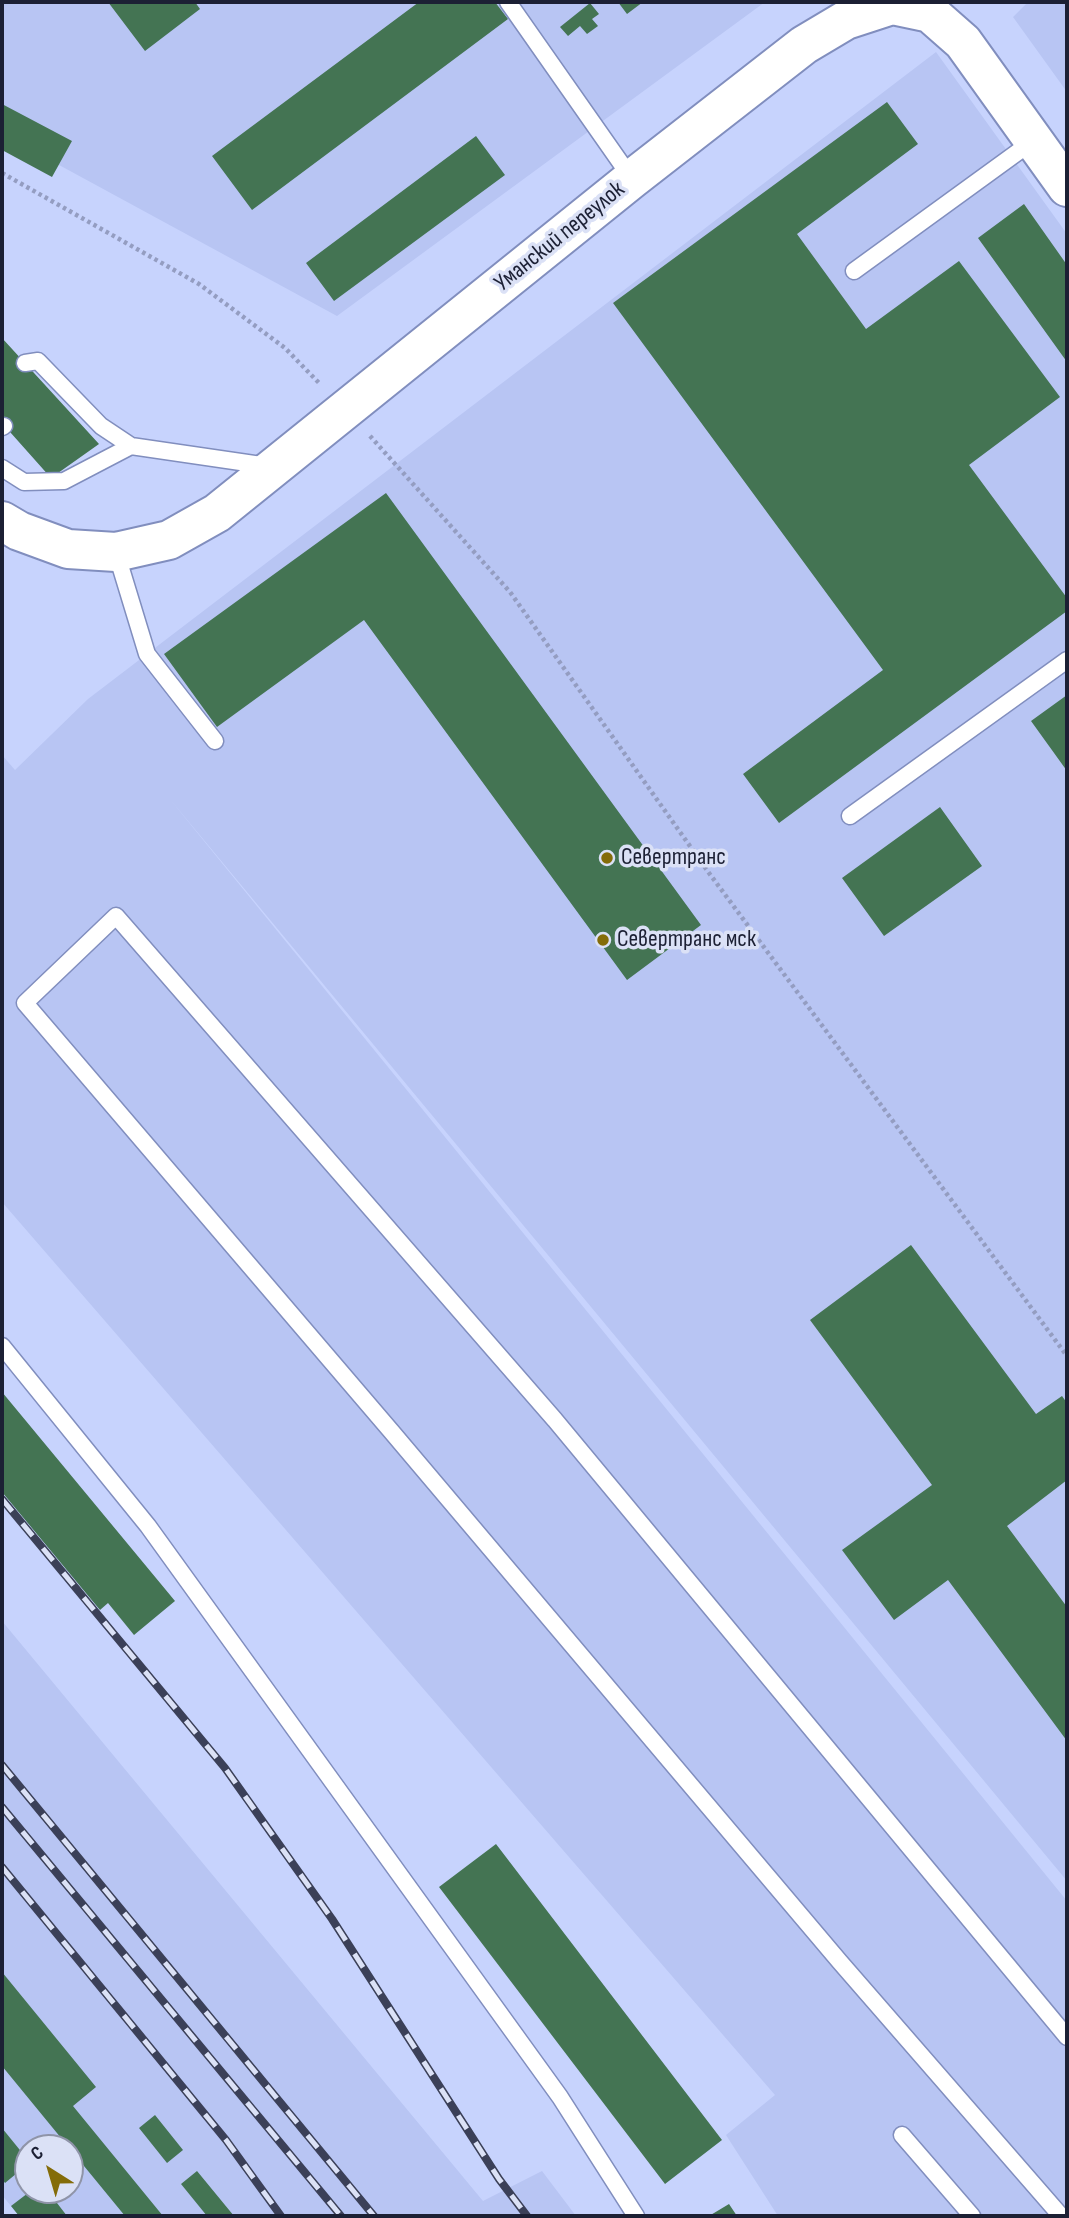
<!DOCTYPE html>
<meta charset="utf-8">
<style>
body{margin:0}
#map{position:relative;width:1069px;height:2218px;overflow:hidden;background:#c7d3fd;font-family:"Sofia Sans Condensed",sans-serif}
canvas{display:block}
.frame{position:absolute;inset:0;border:4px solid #1c2034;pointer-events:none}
.north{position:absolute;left:14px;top:2134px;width:70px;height:70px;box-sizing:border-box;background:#dbe1f6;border:2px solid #8f94a8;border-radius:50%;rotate:323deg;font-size:19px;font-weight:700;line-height:28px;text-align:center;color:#1c2034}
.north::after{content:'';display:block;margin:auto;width:24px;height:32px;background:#846c09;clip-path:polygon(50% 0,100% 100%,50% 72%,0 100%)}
</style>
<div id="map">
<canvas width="1069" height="2218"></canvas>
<div class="frame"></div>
<div class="north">С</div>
</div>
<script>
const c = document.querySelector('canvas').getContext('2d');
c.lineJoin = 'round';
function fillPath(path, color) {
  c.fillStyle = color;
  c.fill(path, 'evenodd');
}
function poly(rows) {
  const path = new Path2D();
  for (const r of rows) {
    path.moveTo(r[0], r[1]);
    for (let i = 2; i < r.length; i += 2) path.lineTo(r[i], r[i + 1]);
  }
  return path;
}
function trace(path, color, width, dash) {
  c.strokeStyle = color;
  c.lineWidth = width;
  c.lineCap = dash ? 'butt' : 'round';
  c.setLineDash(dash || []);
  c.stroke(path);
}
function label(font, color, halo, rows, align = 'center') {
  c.font = font + ' "Sofia Sans Condensed",sans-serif';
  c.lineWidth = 7;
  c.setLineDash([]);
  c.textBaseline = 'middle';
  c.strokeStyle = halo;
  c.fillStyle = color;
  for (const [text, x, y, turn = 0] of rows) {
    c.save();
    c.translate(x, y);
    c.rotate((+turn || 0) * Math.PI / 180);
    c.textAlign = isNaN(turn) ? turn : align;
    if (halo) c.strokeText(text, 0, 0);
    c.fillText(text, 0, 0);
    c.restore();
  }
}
const built = poly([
 [2,2,765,2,337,316,2,134],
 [1028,2,1067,2,1067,92,1013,17],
 [936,52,1067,234,1067,1881,169,798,1067,1901,1067,2216,778,2216,726,2135,775,2095,2,1202,2,755,15,770,88,699],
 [2,1621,483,2201,542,2171,576,2216,19,2216,2,2195],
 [28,2148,70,2148,70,2190,28,2190]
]);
const building = poly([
 [108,2,195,2,200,9,145,51],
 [419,2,495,2,508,19,252,210,212,156],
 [618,2,643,2,627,14],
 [590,3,599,14,592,19,598,26,587,34,580,26,568,36,560,27],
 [887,102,918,144,797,234,866,329,959,261,1060,397,969,465,1067,598,1067,611,779,823,743,774,883,670,613,303],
 [2,104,72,141,52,177,2,150],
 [476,136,505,175,334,301,306,263],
 [1024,204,1067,265,1067,362,978,238],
 [2,338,99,444,51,478,2,423],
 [386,493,701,925,627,980,364,620,217,727,164,654],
 [1067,695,1067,771,1031,721],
 [940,807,982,866,884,936,842,878],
 [911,1245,1036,1414,1062,1396,1067,1403,1067,1480,1007,1526,1067,1607,1067,1741,948,1580,894,1620,842,1550,932,1485,810,1320],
 [2,1392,175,1601,134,1635,108,1603,100,1610,2,1492],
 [496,1844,722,2140,665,2184,439,1887],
 [2,1972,96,2087,73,2106,163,2216,125,2216,2,2066],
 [155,2115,183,2150,167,2163,139,2128],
 [2,2128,28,2160,28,2164,5,2183,2,2179],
 [197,2171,234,2216,207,2216,181,2184],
 [32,2190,47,2190,67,2216,19,2216,11,2206],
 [729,2204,737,2216,709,2216]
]);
const path = poly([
 [2,173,199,284,285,348,320,384],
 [370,436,510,592,709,873,1067,1356]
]);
const lane = poly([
 [508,2,632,179],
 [854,271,1033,141],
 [25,363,38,361,101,426,131,446,268,466],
 [2,427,4,426],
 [2,468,24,482,64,481,131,446],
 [116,552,147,654,215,741],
 [850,816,1067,660],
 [2,1346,148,1526,560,2097,636,2216],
 [902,2135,972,2216],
 [1061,2216,840,1962,391,1431,25,1003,116,916,555,1420,1067,2037]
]);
const secondary = poly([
 [2,521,19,531,68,549,116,552,169,540,217,513,632,179,804,45,846,20,892,5,930,13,963,42,1067,187]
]);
const rail = poly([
 [2,1499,225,1768,332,1919,499,2179,527,2216],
 [2,1765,374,2216],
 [2,1807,341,2216],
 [2,1867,226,2140,281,2216]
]);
const markers = [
 [607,858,7,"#846c09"],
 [603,940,7,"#846c09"]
];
const streetNames = [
 ["Уманский переулок",560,237,-39]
];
const poiNames = [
 ["Севертранс",621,858],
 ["Севертранс мск",617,940]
];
fillPath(built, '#b8c5f3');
fillPath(building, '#447453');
trace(lane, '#818ebe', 19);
trace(secondary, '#818ebe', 42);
trace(path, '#949dc1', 4.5, [3.5, 3.5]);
trace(lane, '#fff', 16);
trace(secondary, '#fff', 38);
trace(rail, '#3b4058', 8);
trace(rail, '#dbe1f6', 5, [16]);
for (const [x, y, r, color] of markers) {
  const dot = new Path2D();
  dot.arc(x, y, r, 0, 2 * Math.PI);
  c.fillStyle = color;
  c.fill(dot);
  trace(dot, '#dbe1f6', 2.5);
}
label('24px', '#1c2034', '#dbe1f6', streetNames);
label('24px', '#1c2034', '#dbe1f6', poiNames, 'left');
</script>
